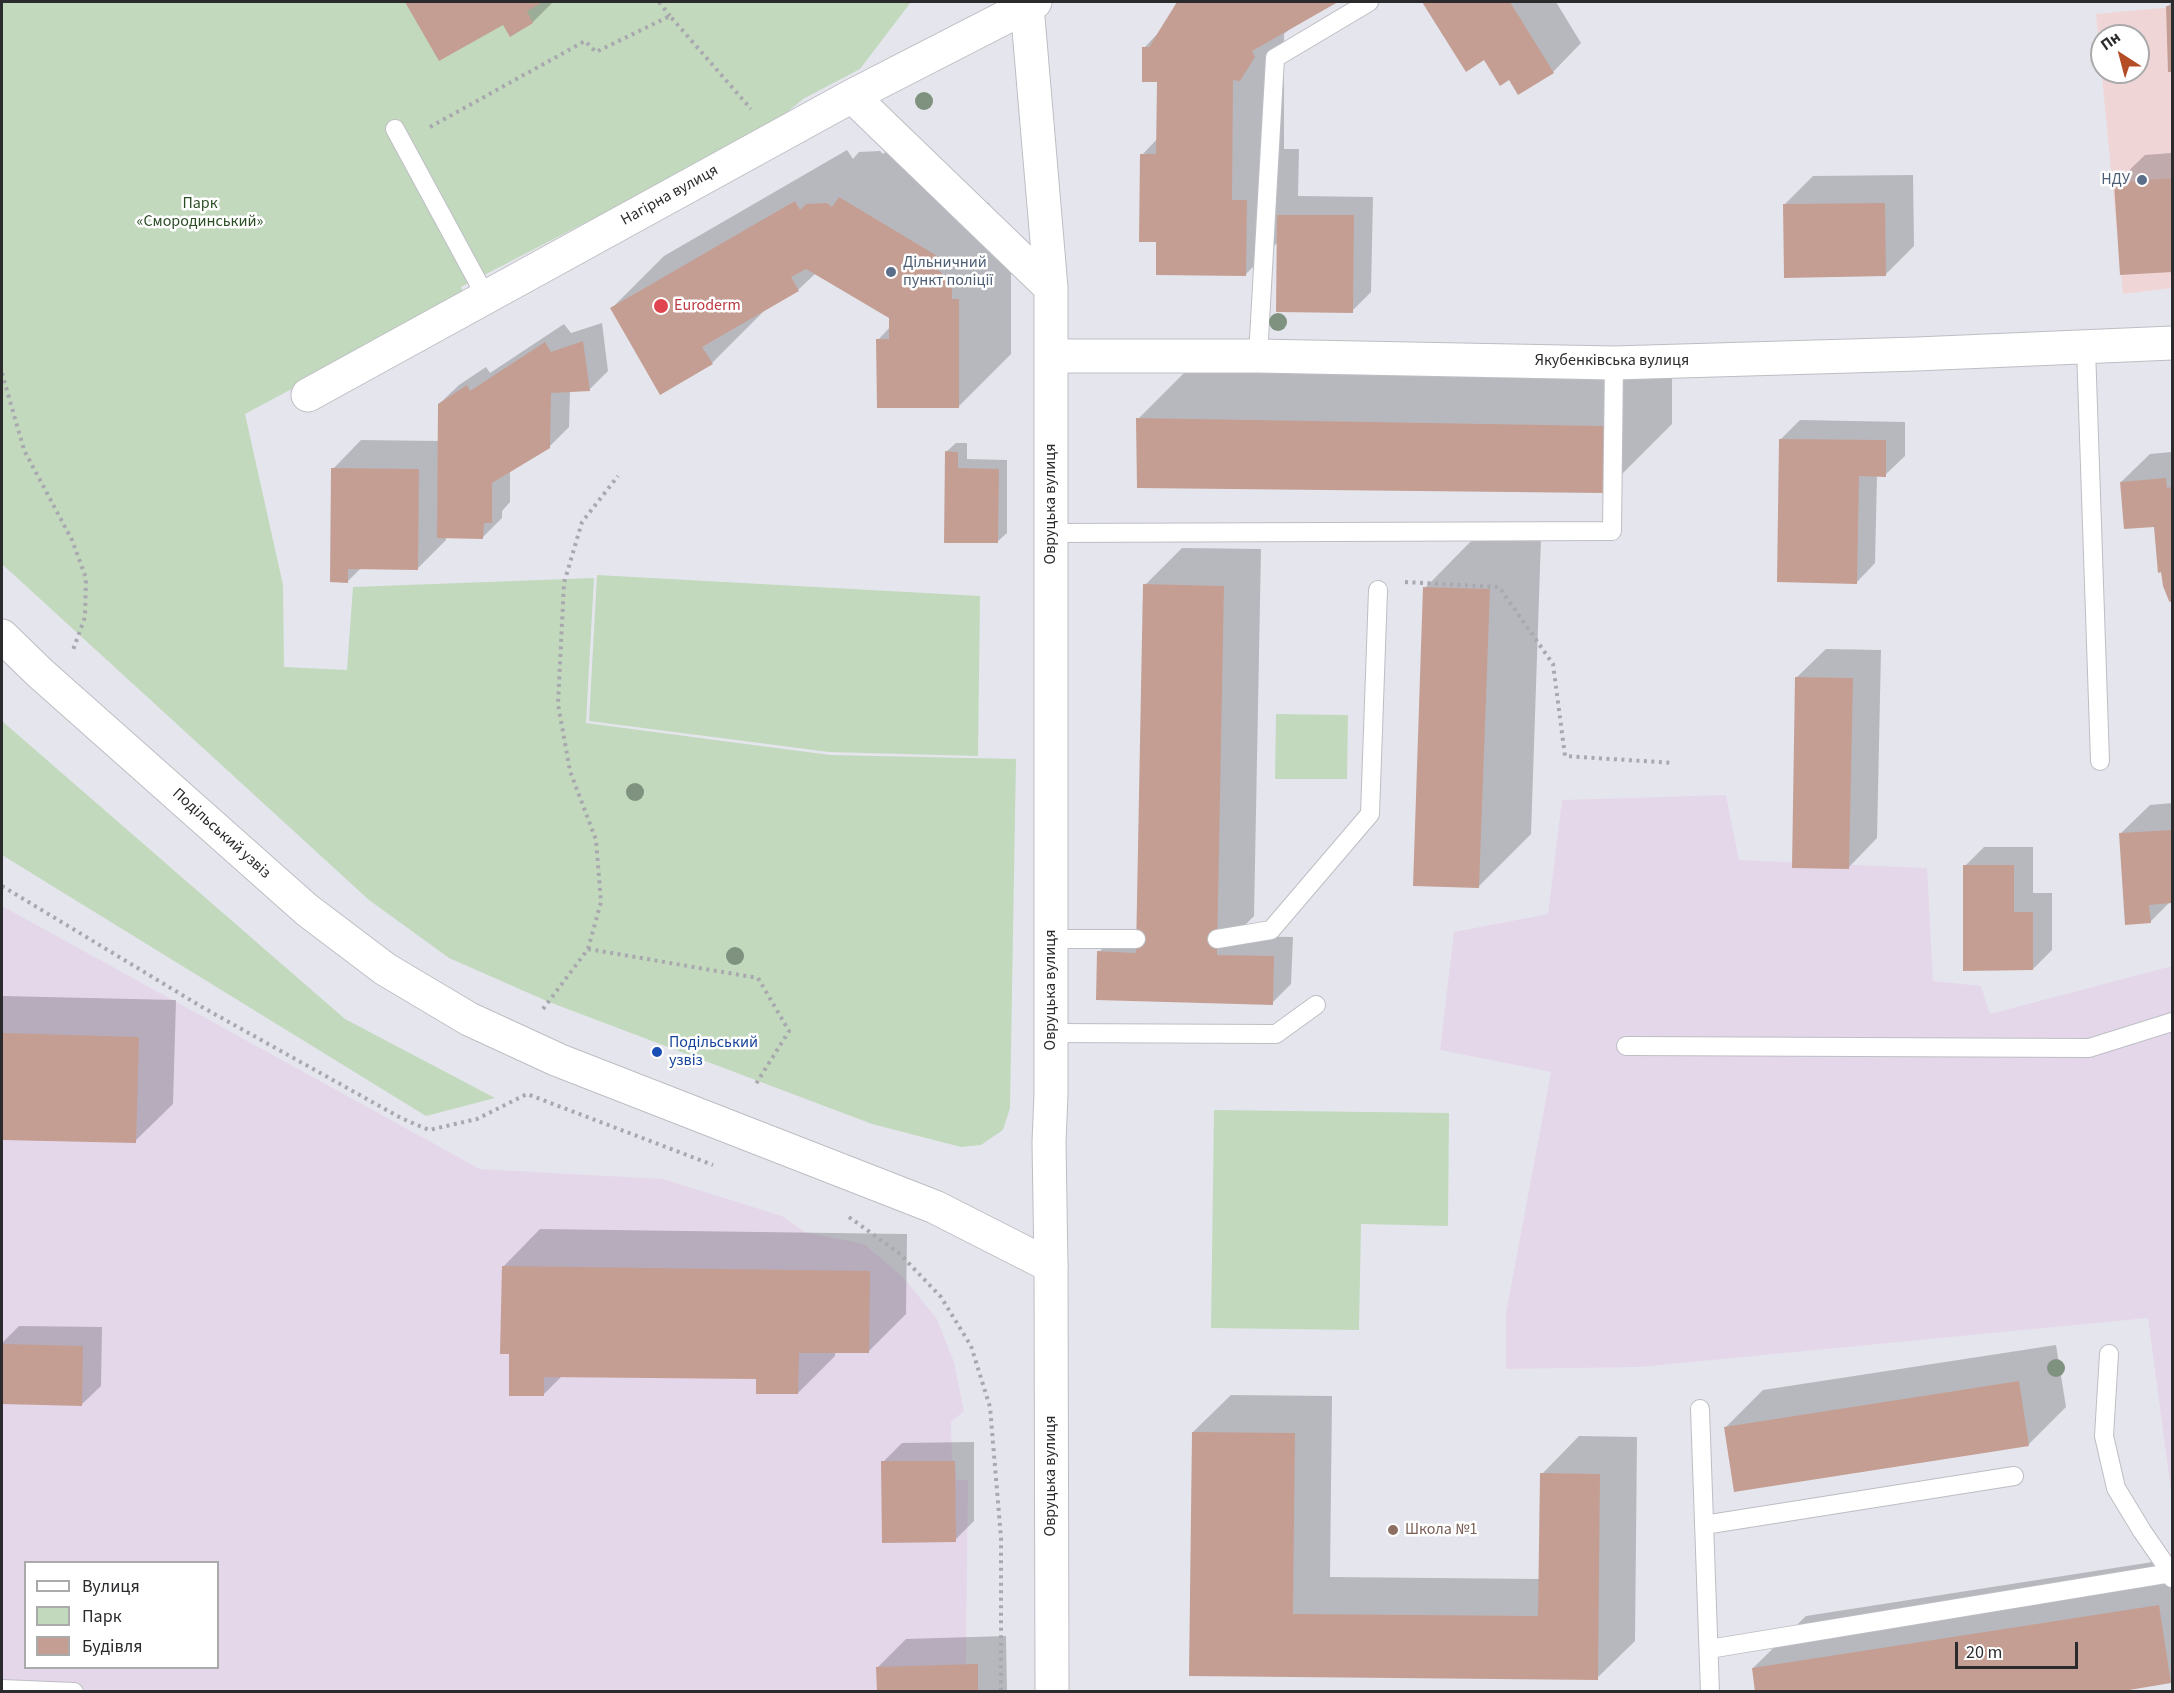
<!DOCTYPE html>
<meta charset="utf-8">
<style>
body{margin:0}
#map{position:relative;width:2174px;height:1693px;overflow:hidden;background:#e5e6ed;font-family:"Source Sans 3",sans-serif}
canvas{display:block}
.frame{position:absolute;inset:0;border:3px solid #2b2b2e;pointer-events:none}
.legend{position:absolute;left:24px;top:1561px;width:195px;height:108px;box-sizing:border-box;background:#fff;border:2px solid #aaaaab;margin:0;padding:8px 10px;list-style:none;font-size:18px;color:#2b2b2e}
.legend li{display:flex;align-items:center;gap:12px;height:30px}
.legend b{width:30px;border:2px solid #aaaaab}
.north{position:absolute;left:2090px;top:24px;width:60px;height:60px;box-sizing:border-box;background:#fff;border:2px solid #aaaaab;border-radius:50%;rotate:324deg;font-size:16px;font-weight:700;line-height:24px;text-align:center;color:#2b2b2e}
.north::after{content:'';display:block;margin:auto;width:21px;height:27px;background:#b44d25;clip-path:polygon(50% 0,100% 100%,50% 72%,0 100%)}
.scale{position:absolute;left:1955px;top:1642px;width:123px;height:27px;box-sizing:border-box;border:3px solid #2b2b2e;border-top:0;padding-left:8px;font-size:18px;line-height:21px;white-space:nowrap;color:#2b2b2e;-webkit-text-stroke:4px #fff;paint-order:stroke}
</style>
<div id="map">
<canvas width="2174" height="1693"></canvas>
<div class="frame"></div>
<ul class="legend">
<li><b style="height:8px;background:#fff"></b>Вулиця</li>
<li><b style="height:16px;background:#c2d9be"></b>Парк</li>
<li><b style="height:16px;background:#c49e93"></b>Будівля</li>
</ul>
<div class="north">Пн</div>
<div class="scale">20 m</div>
</div>
<script>
const c = document.querySelector('canvas').getContext('2d');
c.lineJoin = 'round';
function fillPath(path, color) {
  c.fillStyle = color;
  c.fill(path, 'evenodd');
}
function poly(rows) {
  const path = new Path2D();
  for (const r of rows) {
    path.moveTo(r[0], r[1]);
    for (let i = 2; i < r.length; i += 2) path.lineTo(r[i], r[i + 1]);
  }
  return path;
}
function trace(path, color, width, dash) {
  c.strokeStyle = color;
  c.lineWidth = width;
  c.lineCap = dash ? 'butt' : 'round';
  c.setLineDash(dash || []);
  c.stroke(path);
}
function label(font, color, halo, rows, align = 'center') {
  c.font = font + ' "Source Sans 3",sans-serif';
  c.lineWidth = 5;
  c.setLineDash([]);
  c.textBaseline = 'middle';
  c.strokeStyle = halo;
  c.fillStyle = color;
  for (const [text, x, y, turn = 0] of rows) {
    c.save();
    c.translate(x, y);
    c.rotate((+turn || 0) * Math.PI / 180);
    c.textAlign = isNaN(turn) ? turn : align;
    if (halo) c.strokeText(text, 0, 0);
    c.fillText(text, 0, 0);
    c.restore();
  }
}
const commercial = poly([
 [2172,7,2172,288,2123,294,2096,14],
 [2102,36,2138,36,2138,72,2102,72]
]);
const industrial = poly([
 [1726,795,1739,860,1927,868,1933,981,1981,986,1990,1014,2172,966,2172,1499,2148,1318,1640,1367,1506,1369,1506,1313,1551,1072,1440,1050,1454,932,1548,914,1562,800],
 [2,906,480,1169,663,1179,782,1216,805,1232,864,1244,904,1278,937,1319,954,1362,964,1411,951,1422,952,1460,955,1461,956,1480,968,1480,966,1664,978,1664,978,1691,2,1691],
 [26,1562,218,1562,218,1668,26,1668]
]);
const green = poly([
 [2,2,911,2,860,69,803,99,768,128,461,287,465,296,245,414,283,585,284,667,347,670,353,587,594,578,586,723,830,755,1016,759,1010,1108,1003,1130,981,1145,961,1147,872,1124,549,1002,449,958,369,900,2,564],
 [597,575,980,596,978,756,829,752,589,721],
 [1276,714,1348,715,1347,779,1275,779],
 [2,721,345,1019,495,1098,426,1116,2,855],
 [1214,1110,1449,1113,1448,1226,1361,1224,1359,1330,1211,1328]
]);
const shadow = poly([
 [407,2,553,2,533,22,510,35,503,23,440,59],
 [1179,2,1334,2,1293,26,1284,34,1284,149,1299,149,1298,196,1373,197,1371,292,1352,311,1278,242,1245,275,1158,241,1142,155,1158,138,1159,80,1144,48,1161,30],
 [1424,2,1556,2,1581,43,1553,72,1509,78,1485,58,1466,70],
 [2172,2,2172,70,2169,71,2168,6],
 [892,146,990,204,984,214,1011,247,1011,354,959,406,878,340,890,327,890,317,816,273,798,290,764,311,712,363,611,309,664,256,847,150,853,159,859,152,880,151,883,154],
 [2172,153,2172,270,2122,274,2116,183,2145,155],
 [1913,175,1914,246,1885,275,1784,205,1813,176],
 [602,323,608,371,589,390,570,391,569,427,549,447,510,470,510,502,502,511,502,518,483,537,446,537,446,540,417,569,361,568,348,581,333,469,361,440,439,441,439,404,459,385,486,367,490,373,564,324,571,333],
 [1206,351,1672,358,1672,424,1604,492,1138,419],
 [1800,420,1905,422,1905,456,1885,475,1877,475,1875,563,1856,583,1781,439],
 [956,443,967,443,967,459,1007,460,1007,533,997,542,946,452],
 [2172,452,2172,602,2170,600,2155,525,2121,482,2150,454],
 [1477,535,1541,538,1531,834,1479,886,1425,588],
 [1182,548,1261,549,1254,916,1234,936,1293,937,1291,984,1272,1003,1099,952,1118,933,1138,933,1145,585],
 [1826,649,1881,650,1877,838,1849,867,1797,677],
 [2172,803,2172,902,2170,902,2150,922,2121,833,2150,805],
 [1984,847,2033,847,2033,893,2052,893,2052,950,2033,969,1965,866],
 [2,996,176,1000,173,1104,135,1141,2,1138],
 [540,1229,907,1234,906,1314,868,1352,835,1351,835,1356,798,1393,758,1378,563,1375,543,1395,511,1353,503,1267],
 [19,1326,102,1327,101,1386,81,1405,2,1403,2,1343],
 [2056,1345,2066,1407,2029,1444,1736,1490,1725,1428,1763,1390],
 [1231,1395,1332,1396,1330,1577,1540,1579,1542,1474,1579,1436,1637,1437,1635,1641,1597,1678,1191,1674,1193,1432],
 [974,1442,974,1521,955,1540,883,1462,902,1443],
 [2172,1559,2172,1680,2171,1682,1753,1668,1806,1616],
 [1006,1636,1007,1692,878,1692,878,1667,906,1639]
]);
const building = poly([
 [405,2,543,2,527,11,533,23,510,37,503,25,439,61],
 [1177,2,1338,2,1252,51,1255,57,1240,81,1233,80,1232,200,1247,200,1246,276,1156,275,1156,242,1139,242,1140,154,1156,154,1157,82,1142,82,1142,47,1149,47],
 [1422,2,1510,2,1554,73,1518,95,1509,80,1500,86,1484,60,1466,72],
 [2166,6,2172,6,2172,72,2168,72],
 [2172,178,2172,272,2120,275,2114,183],
 [839,197,939,257,933,267,941,272,952,289,952,299,959,299,959,408,877,408,876,339,889,339,889,318,806,269,791,277,799,291,702,347,713,364,660,395,610,308,795,201,800,210,806,204,827,203,832,207],
 [1885,203,1886,276,1784,278,1783,204],
 [1277,215,1354,215,1353,313,1276,312],
 [583,341,590,391,551,393,550,448,492,483,492,523,484,523,483,539,437,538,438,404,467,385,470,391,545,342,551,352],
 [1136,418,1605,426,1605,493,1137,488],
 [1779,439,1886,440,1886,477,1859,476,1857,584,1777,582],
 [945,451,958,452,958,468,999,469,998,543,944,543],
 [331,468,419,469,418,570,348,569,348,583,330,582],
 [2166,478,2167,488,2172,487,2172,603,2169,601,2163,586,2161,572,2158,573,2154,527,2124,529,2120,482],
 [1143,584,1224,586,1217,955,1274,956,1273,1005,1096,1000,1097,951,1136,953],
 [1423,587,1490,589,1479,888,1413,886],
 [1795,677,1853,678,1849,869,1792,868],
 [2172,830,2172,903,2149,905,2151,923,2125,925,2119,833],
 [1963,865,2014,865,2014,912,2033,912,2033,970,1963,971],
 [2,1033,139,1037,136,1143,2,1140],
 [502,1266,870,1271,869,1353,799,1353,798,1394,756,1394,756,1379,544,1377,544,1396,509,1396,509,1354,500,1354],
 [2,1344,83,1346,82,1406,2,1404],
 [2019,1381,2029,1446,1734,1492,1724,1427],
 [1192,1432,1295,1433,1293,1614,1538,1616,1540,1473,1600,1474,1598,1680,1189,1676],
 [881,1461,955,1461,956,1542,882,1543],
 [2159,1605,2171,1683,2117,1692,1755,1692,1752,1668],
 [978,1664,978,1692,877,1692,876,1667]
]);
const path = poly([
 [659,2,670,16],
 [430,127,585,41,596,52,670,16,751,109],
 [2,373,24,450,72,540,86,578,85,617,73,650],
 [1405,582,1499,587,1553,664,1565,756,1673,763],
 [2,886,202,1007,401,1118,429,1130,477,1119,527,1094,713,1165],
 [588,949,758,978,789,1031,754,1087],
 [543,1009,588,949,601,902,596,840,570,771,558,704,564,583,582,522,618,476],
 [849,1217,900,1254,941,1297,971,1346,990,1407,1001,1538,1001,1692]
]);
const lane = poly([
 [395,129,486,297],
 [2086,348,2100,761],
 [1258,356,1275,58,1369,2],
 [1051,533,1612,531,1614,363],
 [1051,939,1136,939],
 [1217,939,1271,930,1370,814,1378,590],
 [1051,1033,1276,1034,1316,1005],
 [1626,1046,2089,1048,2172,1022],
 [2109,1354,2104,1436,2116,1488,2142,1531,2171,1573,2172,1578],
 [1700,1409,1710,1692],
 [1704,1525,2014,1476],
 [1709,1649,2171,1573],
 [2,1689,74,1692]
]);
const street = poly([
 [1025,2,1027,6,1051,288,1051,1094,1049,1142,1051,1266],
 [852,96,1051,288],
 [1052,356,1258,356,1614,363,1917,354,2172,343],
 [308,395,852,96,1035,2]
]);
const secondary = poly([
 [2,636,40,673,307,910,385,969,469,1019,558,1060,935,1207,1051,1266,1052,1692]
]);
const trees = [
 [924,101],
 [1278,322],
 [635,792],
 [735,956],
 [2056,1368]
];
const markers = [
 [2142,180,6,"#5c6f8a"],
 [891,272,6,"#5c6f8a"],
 [661,306,8,"#e0444e"],
 [657,1052,6,"#1a4fb4"],
 [1393,1530,6,"#8d6e63"]
];
const serviceNames = [
 ["НДУ",2130,180],
 ["Дільничний",903,263,"left"],
 ["пункт поліції",903,281,"left"]
];
const streetNames = [
 ["Нагірна вулиця",670,196,-29],
 ["Якубенківська вулиця",1612,361],
 ["Овруцька вулиця",1051,504,-90],
 ["Подільський узвіз",221,834,42],
 ["Овруцька вулиця",1051,990,-90],
 ["Овруцька вулиця",1051,1476,-90]
];
const parkNames = [
 ["Парк",200,204],
 ["«Смородинський»",200,222]
];
const healthNames = [
 ["Euroderm",674,306]
];
const transitNames = [
 ["Подільський",669,1043],
 ["узвіз",669,1061]
];
const educationNames = [
 ["Школа №1",1405,1530]
];
fillPath(commercial, '#f0d5d7');
fillPath(industrial, '#e5d7ea');
fillPath(green, '#c2d9be');
fillPath(shadow, '#0003');
fillPath(building, '#c49e93');
trace(lane, '#bdbec4', 20);
trace(street, '#bdbec4', 35);
trace(secondary, '#bdbec4', 35);
trace(path, '#a8a8ae', 4, [3, 4.5]);
trace(lane, '#fff', 18);
trace(street, '#fff', 33);
trace(secondary, '#fff', 33);
c.fillStyle = '#7f927f';
for (const [x, y] of trees) {
  c.beginPath();
  c.arc(x, y, 9, 0, 2 * Math.PI);
  c.fill();
}
for (const [x, y, r, color] of markers) {
  const dot = new Path2D();
  dot.arc(x, y, r, 0, 2 * Math.PI);
  c.fillStyle = color;
  c.fill(dot);
  trace(dot, '#fff', 2);
}
label('16px', '#4e5e75', '#fff', serviceNames, 'right');
label('16px', '#2b2b2e', '#fff', streetNames);
label('16px', '#2b4e25', '#fff', parkNames);
label('16px', '#be3a42', '#fff', healthNames, 'left');
label('16px', '#164399', '#fff', transitNames, 'left');
label('16px', '#785e54', '#fff', educationNames, 'left');
</script>
